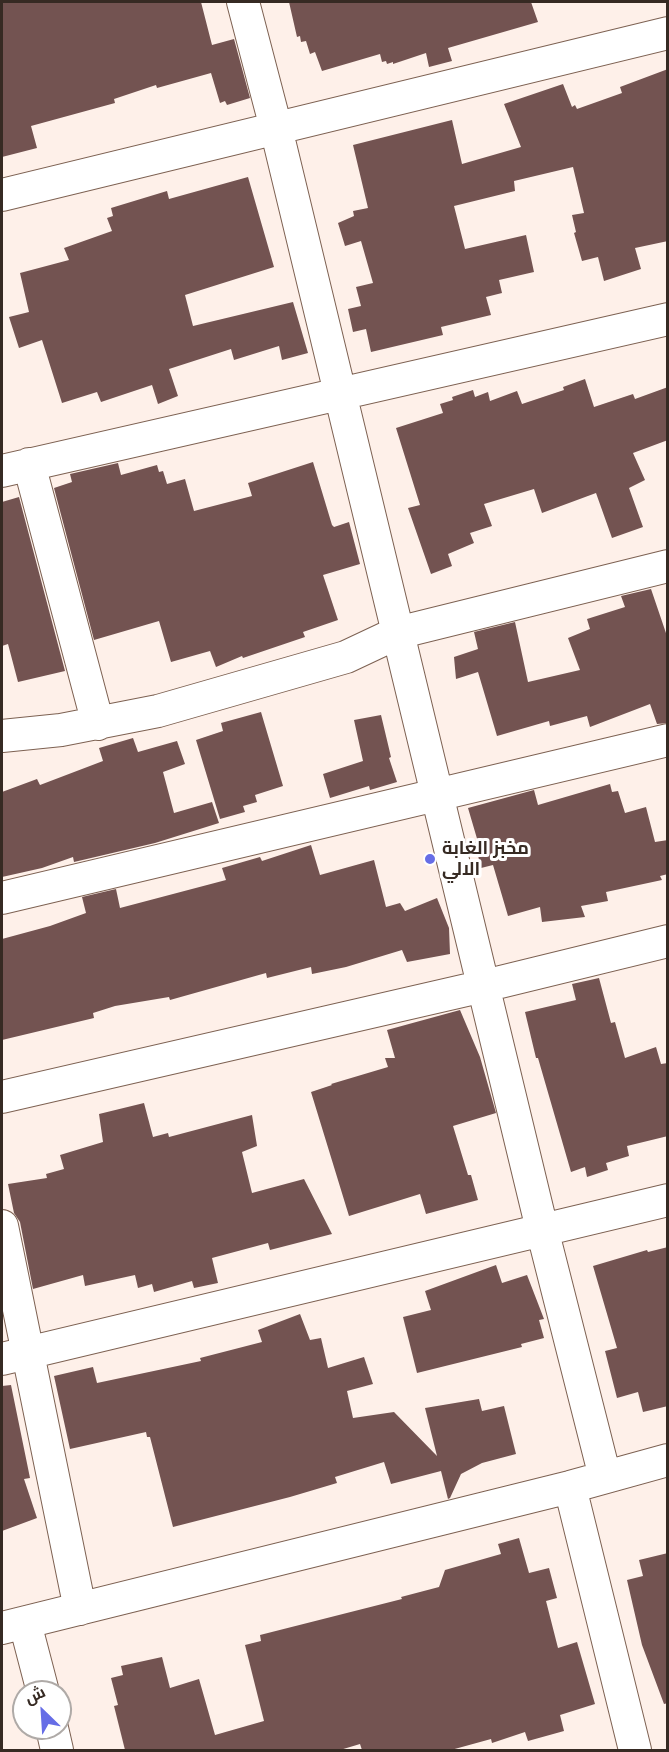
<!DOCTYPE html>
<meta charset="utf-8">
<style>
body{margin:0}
#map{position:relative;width:669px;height:1752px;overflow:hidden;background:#fef0e9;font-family:Helvetica,Cairo,sans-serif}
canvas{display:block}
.frame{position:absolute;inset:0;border:3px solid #362a23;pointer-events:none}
.north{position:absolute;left:12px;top:1680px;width:60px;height:60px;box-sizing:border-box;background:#fff;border:2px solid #afaaa7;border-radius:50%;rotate:335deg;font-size:16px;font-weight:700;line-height:24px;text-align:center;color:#362a23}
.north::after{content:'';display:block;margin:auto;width:21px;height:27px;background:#666de6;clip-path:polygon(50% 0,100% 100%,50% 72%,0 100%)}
</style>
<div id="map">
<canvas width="669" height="1752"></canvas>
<div class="frame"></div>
<div class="north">ش</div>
</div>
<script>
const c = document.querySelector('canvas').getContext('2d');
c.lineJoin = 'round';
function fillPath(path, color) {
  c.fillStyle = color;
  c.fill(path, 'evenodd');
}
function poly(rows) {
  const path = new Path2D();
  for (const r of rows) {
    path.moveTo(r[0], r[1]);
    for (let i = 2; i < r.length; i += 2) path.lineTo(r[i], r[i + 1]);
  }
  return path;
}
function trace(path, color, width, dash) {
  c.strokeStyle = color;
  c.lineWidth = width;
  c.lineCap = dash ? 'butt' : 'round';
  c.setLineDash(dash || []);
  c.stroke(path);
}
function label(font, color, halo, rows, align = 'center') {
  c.font = font + ' Helvetica,Cairo,sans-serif';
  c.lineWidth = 6;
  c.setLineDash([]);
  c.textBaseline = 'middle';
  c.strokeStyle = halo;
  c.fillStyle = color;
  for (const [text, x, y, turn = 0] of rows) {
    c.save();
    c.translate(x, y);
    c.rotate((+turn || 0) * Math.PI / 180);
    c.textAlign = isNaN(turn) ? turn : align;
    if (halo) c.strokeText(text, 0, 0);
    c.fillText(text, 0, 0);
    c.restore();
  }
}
const building = poly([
 [2,2,201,2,212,45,234,39,250,98,227,105,225,101,220,103,211,73,157,88,156,85,114,99,115,103,31,126,37,148,2,157],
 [289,2,531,2,538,22,448,48,452,61,429,67,426,53,393,64,393,62,387,64,386,61,382,62,380,54,322,71,315,52,310,54,306,41,301,42,300,36,297,37],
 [668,69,668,241,635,248,641,269,604,281,598,257,582,261,574,233,576,232,572,215,584,213,573,167,514,181,515,191,454,206,465,249,526,235,534,272,499,280,502,293,486,297,491,315,441,327,443,335,371,352,366,329,353,332,348,309,361,306,356,287,373,283,361,241,345,246,338,223,354,216,353,211,368,208,353,145,452,120,462,164,521,147,504,104,563,84,572,107,575,105,577,109,622,93,620,87],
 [248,177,274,267,185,295,193,326,293,302,308,353,282,360,279,346,234,360,231,349,169,369,178,396,158,404,152,385,101,402,97,392,62,403,42,340,19,348,9,317,29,312,20,273,69,260,64,248,112,231,107,218,113,216,111,208,167,191,169,199],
 [585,379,594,407,633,394,635,399,668,387,668,440,633,453,645,480,629,488,643,527,612,538,596,493,542,513,534,489,484,504,492,526,470,533,474,543,448,554,452,566,431,574,408,508,420,505,396,428,443,413,440,404,453,400,452,397,473,390,475,397,488,392,490,401,517,391,522,404,564,390,563,387],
 [313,462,332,525,334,527,349,522,360,564,323,575,338,620,303,632,305,637,243,658,242,656,216,667,210,651,171,662,159,621,94,640,54,488,72,482,70,474,118,463,121,475,157,465,159,472,163,471,167,484,185,479,194,511,252,496,248,483],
 [19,497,65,671,18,682,8,644,2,646,2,502],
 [651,589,668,639,668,723,657,724,650,704,590,727,587,716,550,726,549,721,497,736,478,672,456,679,454,657,478,649,474,632,515,622,528,682,580,670,568,638,590,629,587,619,625,607,621,596],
 [261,712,283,786,255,795,257,802,243,806,245,812,220,819,196,740,223,731,221,723],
 [381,715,391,757,389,758,397,782,370,790,369,786,330,798,323,774,363,761,354,720],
 [133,738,138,752,177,741,185,764,163,772,174,813,212,802,219,823,155,843,74,862,73,857,42,868,2,877,2,792,37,779,40,785,103,761,99,748],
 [610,784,612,792,618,791,625,813,646,807,655,842,668,840,668,874,660,876,662,880,606,892,608,901,581,906,585,917,542,922,540,907,508,916,493,865,481,868,475,843,478,842,468,808,534,790,538,805],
 [311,845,320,875,374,860,386,907,400,903,405,911,437,898,449,928,450,954,407,962,402,950,346,967,312,974,311,967,267,978,266,973,170,1000,169,997,115,1006,93,1013,94,1018,2,1040,2,939,50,926,86,913,82,897,116,889,120,908,226,880,222,868,260,857,262,861],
 [599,978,611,1023,615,1022,625,1058,656,1047,661,1064,668,1063,668,1136,627,1146,629,1156,606,1163,608,1170,587,1177,585,1167,571,1172,538,1058,536,1058,525,1012,576,1000,572,984],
 [460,1010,480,1057,496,1113,453,1126,468,1175,471,1175,478,1200,426,1214,420,1194,349,1216,311,1092,332,1085,331,1084,388,1067,385,1058,395,1058,387,1030],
 [144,1103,153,1137,168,1133,169,1137,252,1115,257,1146,242,1152,252,1193,304,1179,332,1234,270,1250,268,1243,212,1258,218,1283,194,1288,192,1281,154,1292,152,1284,138,1288,135,1275,85,1286,83,1275,33,1289,20,1222,14,1213,8,1184,47,1178,46,1174,64,1169,60,1155,103,1142,99,1114],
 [668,1247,668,1406,643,1412,638,1392,617,1398,605,1351,617,1348,593,1266,647,1250,648,1252],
 [496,1265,502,1283,527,1275,544,1319,539,1320,544,1338,521,1344,522,1347,417,1373,403,1317,431,1310,425,1291],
 [300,1314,310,1340,321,1338,328,1368,364,1357,373,1384,347,1391,353,1418,394,1412,437,1456,425,1408,479,1399,482,1411,504,1406,516,1454,482,1463,461,1474,450,1498,448,1499,441,1471,391,1484,384,1462,335,1477,337,1483,290,1497,173,1527,150,1437,147,1437,146,1432,70,1449,54,1376,93,1367,97,1383,201,1361,200,1358,262,1342,258,1330],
 [11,1385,30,1478,24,1479,37,1518,2,1531,2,1386],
 [519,1538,529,1573,549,1568,557,1598,546,1601,558,1648,577,1642,595,1704,560,1715,564,1731,528,1741,525,1732,492,1743,491,1739,451,1750,362,1750,360,1744,340,1750,125,1750,114,1706,118,1705,111,1678,123,1675,121,1666,162,1657,170,1688,199,1679,215,1735,264,1721,245,1645,261,1641,260,1635,402,1599,401,1597,439,1587,445,1570,501,1554,498,1544],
 [668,1553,668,1703,664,1704,642,1645,627,1580,643,1576,639,1560]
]);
const minor = poly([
 [243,2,276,128,542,1229,605,1477],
 [2,195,668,33],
 [29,464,98,724],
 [2,471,668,319],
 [2,736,61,730,158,711,346,657,397,633,668,566],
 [2,898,668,740],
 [2,1097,484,986,668,941],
 [2,1226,80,1609],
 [2,1359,668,1200],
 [570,1487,635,1750],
 [25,1623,43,1692],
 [2,1628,570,1487,668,1460],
 [52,1728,57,1750]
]);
const markers = [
 [430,859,6,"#666de6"]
];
const poiNames = [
 ["مخبز الغابة",442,849],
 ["الالي",442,870]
];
fillPath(building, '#735351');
trace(minor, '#7d6152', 34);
trace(minor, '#fff', 32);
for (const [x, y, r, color] of markers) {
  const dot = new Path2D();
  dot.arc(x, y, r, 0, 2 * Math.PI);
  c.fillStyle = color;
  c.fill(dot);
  trace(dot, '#fff', 2);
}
label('bold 18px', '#362a23', '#fff', poiNames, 'left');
</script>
